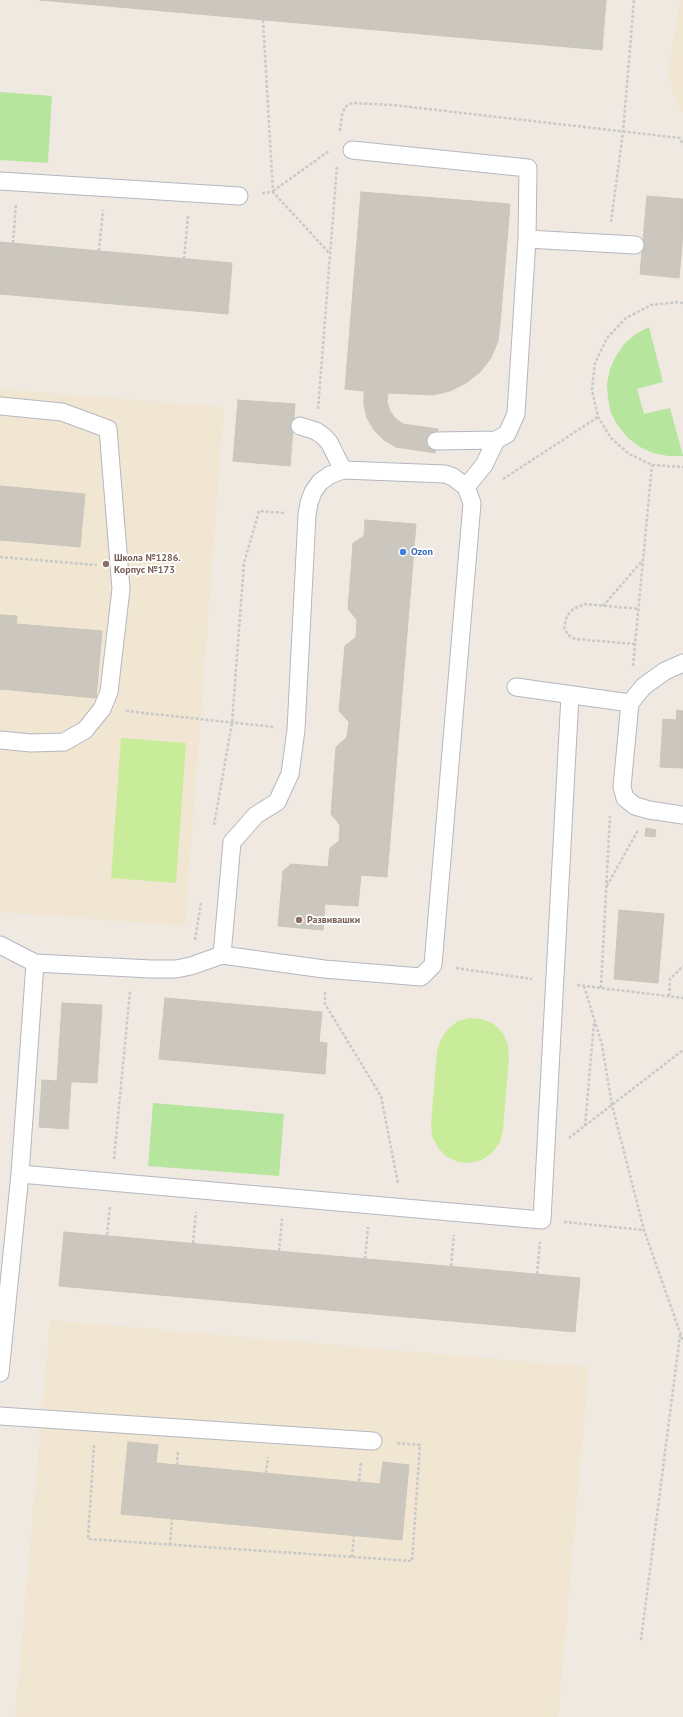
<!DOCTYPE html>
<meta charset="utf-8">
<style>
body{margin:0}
canvas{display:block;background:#efe9e1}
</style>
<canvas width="683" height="1717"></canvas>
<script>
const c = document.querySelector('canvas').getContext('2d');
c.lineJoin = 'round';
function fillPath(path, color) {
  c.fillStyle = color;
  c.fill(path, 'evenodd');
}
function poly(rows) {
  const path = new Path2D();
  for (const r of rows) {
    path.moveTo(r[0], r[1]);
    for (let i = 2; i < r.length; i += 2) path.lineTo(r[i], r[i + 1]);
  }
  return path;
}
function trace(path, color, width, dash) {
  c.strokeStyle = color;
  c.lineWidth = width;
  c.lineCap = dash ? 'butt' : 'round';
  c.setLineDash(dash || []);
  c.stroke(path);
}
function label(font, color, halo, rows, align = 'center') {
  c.font = font + ' "PT Sans",sans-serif';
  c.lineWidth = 3.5;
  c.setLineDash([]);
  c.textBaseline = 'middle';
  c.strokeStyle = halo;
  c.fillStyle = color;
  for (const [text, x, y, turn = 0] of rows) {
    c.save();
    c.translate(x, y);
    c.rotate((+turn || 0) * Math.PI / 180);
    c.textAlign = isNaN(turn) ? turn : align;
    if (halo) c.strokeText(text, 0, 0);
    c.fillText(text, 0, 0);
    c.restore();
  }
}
const education = poly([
 [680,0,683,0,683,112,680,112,668,76],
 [0,389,224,407,185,926,0,912],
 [50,1320,589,1367,558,1717,15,1717]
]);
const green = poly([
 [0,92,52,96,48,163,0,160],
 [649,327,663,382,637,389,644,414,670,408,683,456,668,456,653,453,640,447,628,438,618,426,611,413,608,399,607,384,610,369,616,356,624,344,636,334],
 [153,1103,284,1114,279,1176,148,1166]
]);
const pitch = poly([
 [121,738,186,743,176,883,111,878],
 [470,1018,482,1019,494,1024,503,1033,508,1045,509,1057,503,1130,500,1142,493,1152,482,1160,470,1163,458,1162,447,1157,438,1148,432,1136,431,1124,437,1051,441,1039,448,1029,458,1021]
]);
const building = poly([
 [40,0,606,0,602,50,40,0],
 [361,192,510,204,500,324,498,341,491,358,480,372,466,383,450,391,433,395,388,393,387,402,390,411,395,418,403,424,438,429,435,453,396,447,384,440,374,430,367,418,364,405,364,391,345,389,361,192],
 [647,196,683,199,683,233,679,278,640,274,647,196],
 [0,242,232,263,228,314,0,294,0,242],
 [238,400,295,404,290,466,233,461,238,400],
 [0,486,85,494,80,547,0,540,0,486],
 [365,520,416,524,387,877,361,875,358,906,325,904,323,930,278,926,283,871,291,864,328,867,330,848,339,841,340,825,331,814,336,747,347,737,349,722,339,711,345,646,356,637,357,620,348,609,352,558,353,543,364,536,365,520],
 [0,615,17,616,16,624,102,631,96,698,0,689,0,615],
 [677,710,683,711,683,768,660,767,663,719,676,720,677,710],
 [646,828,656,830,655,837,645,836,646,828],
 [619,910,664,914,658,983,614,979,619,910],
 [165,998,322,1012,319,1042,327,1043,325,1074,159,1059,165,998],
 [62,1003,102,1005,97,1083,57,1081,62,1003],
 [42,1080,71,1082,68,1129,39,1127,42,1080],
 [64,1232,580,1278,575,1332,59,1286,64,1232],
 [128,1442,158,1445,156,1463,380,1484,383,1462,409,1465,402,1540,121,1514,128,1442]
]);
const path = poly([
 [263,20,273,192],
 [340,131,342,115,345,107,352,103,393,105,680,138,683,145],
 [273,191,329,151],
 [262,193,273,192,330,254],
 [611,222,623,132,634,0],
 [13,243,16,204],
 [99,251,103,210],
 [184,259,188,216],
 [683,303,678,302,651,305,626,318,607,338,595,363,592,390,598,417,611,438,629,454,652,465,683,467],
 [318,409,337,166],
 [503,479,598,417],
 [0,557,97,565],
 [603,606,643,560],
 [635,644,575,639,568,635,564,627,567,616,573,609,585,604,639,609],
 [633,666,652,465],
 [126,711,274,727],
 [214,825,232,723,244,563,259,511,285,513],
 [607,886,638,830],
 [195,940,201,903],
 [456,968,532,979],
 [577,985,683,998],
 [584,986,602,1045,612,1105,644,1230,683,1341],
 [601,988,610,816],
 [325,992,325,1004,381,1096,398,1184],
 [669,996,670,979,683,966],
 [585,1126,594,1022],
 [569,1138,683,1050],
 [114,1159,130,991],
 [564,1222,644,1230],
 [107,1235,110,1206],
 [193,1243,196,1212],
 [279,1251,282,1219],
 [365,1259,368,1227],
 [451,1266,454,1235],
 [537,1274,540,1242],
 [94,1445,88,1539,412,1561,420,1445,395,1443],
 [177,1465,178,1451],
 [266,1473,268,1457],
 [359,1481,361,1463],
 [170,1545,172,1518],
 [352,1557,354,1535],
 [641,1640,680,1335]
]);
const service = poly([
 [352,150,528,168,527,239,516,414,507,434,496,440,484,465,466,487],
 [0,181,239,196],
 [527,239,635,245],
 [0,406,62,412,108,429,121,589,109,692,102,709,85,730,64,742,31,743,0,740],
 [300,426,316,431,323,436,329,442,343,470],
 [436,441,496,440],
 [683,663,665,671,644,686,630,703,622,787,625,798,635,806,649,810,683,815],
 [516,687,630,703],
 [0,945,35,963,151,969,176,969,191,966,222,955,324,969,421,977,433,965,472,503,466,487,453,477,445,474,343,470,330,475,320,482,313,492,309,503,307,515,296,730,290,774,277,802,256,815,232,842,222,955],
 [20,1174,542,1220,570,695],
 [0,1373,20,1174,35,963],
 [0,1416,373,1441]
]);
const markers = [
 [403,552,4,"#3f7fe0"],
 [106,564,4,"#8d6e63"],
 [299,920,4,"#8d6e63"]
];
const shopNames = [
 ["Ozon",411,552]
];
const educationNames = [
 ["Школа №1286.",114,558],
 ["Корпус №173",114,570],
 ["Развивашки",307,920]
];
fillPath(education, '#f0e6d1');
fillPath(green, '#b6e59e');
fillPath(pitch, '#c9ec9a');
fillPath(building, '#cbc7bf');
trace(building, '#cbc5ba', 1);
trace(service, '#b4b7c1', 19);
trace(path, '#c9c9c9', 2.5, [3, 2]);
trace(service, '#fff', 17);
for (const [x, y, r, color] of markers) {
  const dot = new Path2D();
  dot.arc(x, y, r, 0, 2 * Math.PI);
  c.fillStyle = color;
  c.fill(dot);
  trace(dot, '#fff', 1.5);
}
label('bold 10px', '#366cbe', '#fff', shopNames, 'left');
label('bold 10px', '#785e54', '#fff', educationNames, 'left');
</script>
